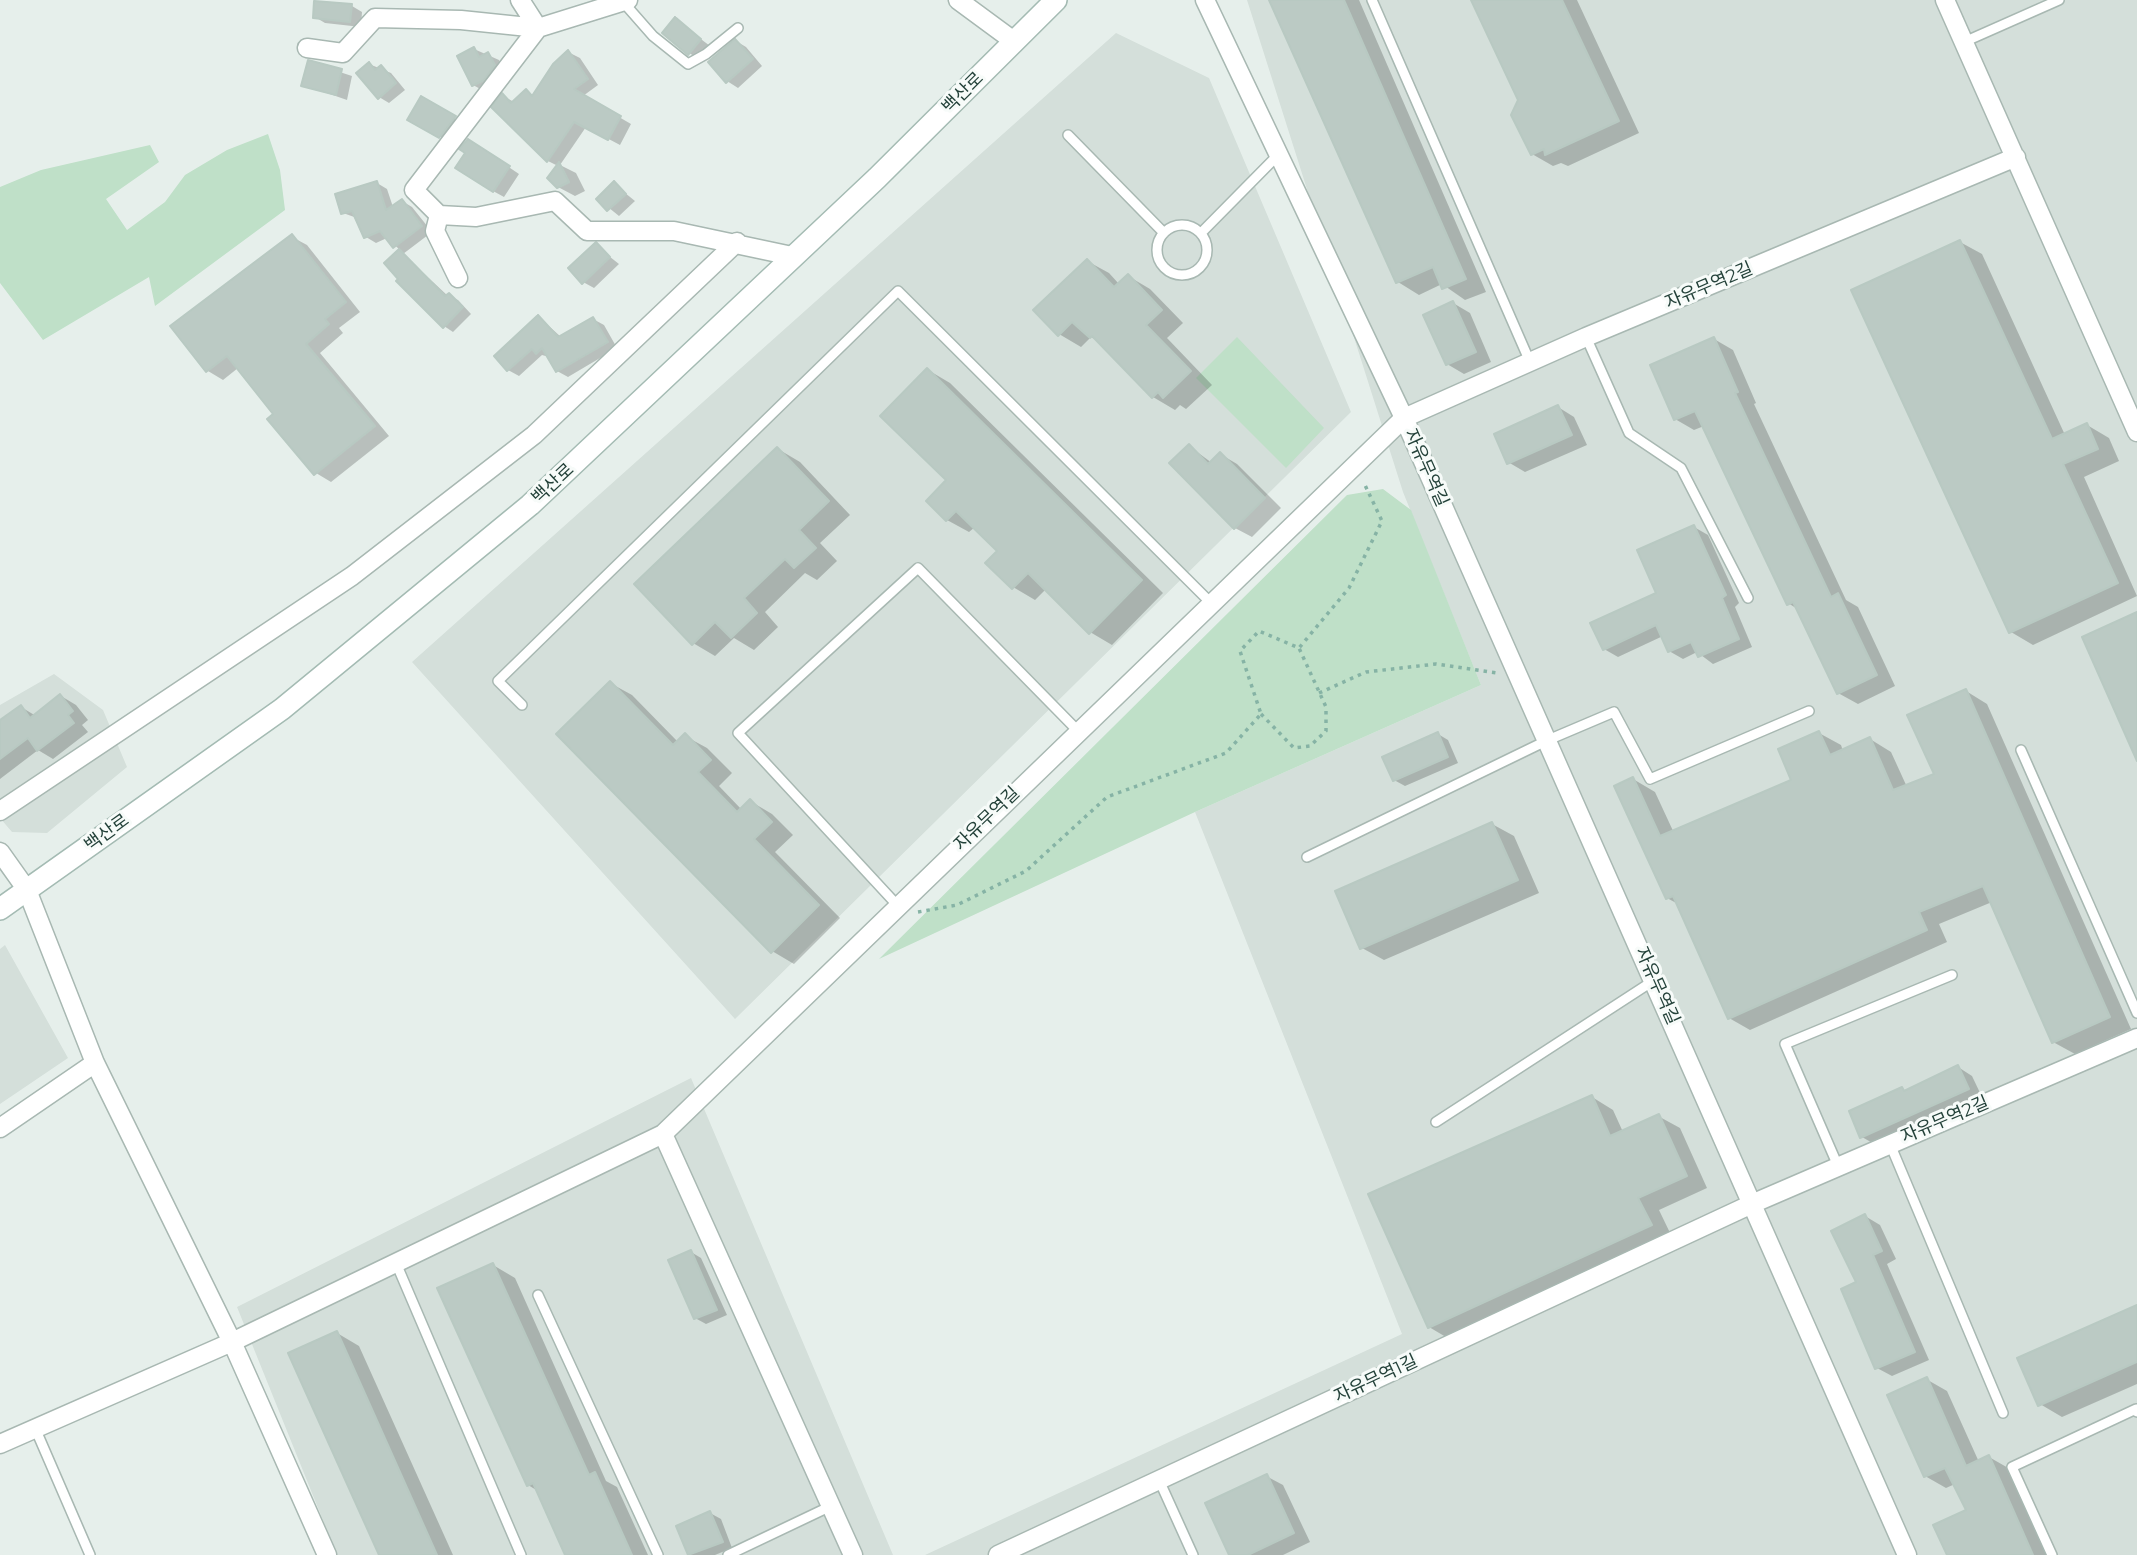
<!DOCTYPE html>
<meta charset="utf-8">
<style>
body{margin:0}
canvas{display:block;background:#e6efeb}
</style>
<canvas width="2137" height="1555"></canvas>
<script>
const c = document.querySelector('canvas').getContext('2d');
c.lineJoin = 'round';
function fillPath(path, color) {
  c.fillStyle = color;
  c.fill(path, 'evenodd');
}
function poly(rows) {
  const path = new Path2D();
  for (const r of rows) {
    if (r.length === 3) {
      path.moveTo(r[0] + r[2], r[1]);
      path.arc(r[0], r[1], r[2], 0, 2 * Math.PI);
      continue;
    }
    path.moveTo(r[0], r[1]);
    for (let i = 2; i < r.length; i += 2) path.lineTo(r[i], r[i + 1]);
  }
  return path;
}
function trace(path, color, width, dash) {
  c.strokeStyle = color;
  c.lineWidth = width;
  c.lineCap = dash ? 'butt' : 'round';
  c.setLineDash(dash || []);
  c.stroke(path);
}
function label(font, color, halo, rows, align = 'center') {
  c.font = font + ' Montserrat,"Noto Sans KR",sans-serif';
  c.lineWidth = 6;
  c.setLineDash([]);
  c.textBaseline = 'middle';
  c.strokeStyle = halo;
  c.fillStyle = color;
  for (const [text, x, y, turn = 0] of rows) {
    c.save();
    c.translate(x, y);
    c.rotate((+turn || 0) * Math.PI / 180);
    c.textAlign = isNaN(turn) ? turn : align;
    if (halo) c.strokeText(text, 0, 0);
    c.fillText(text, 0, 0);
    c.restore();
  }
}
const built = poly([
 [1247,0,2137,0,2137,1555,925,1555,1402,1334,1195,812,1481,685,1403,492],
 [1116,33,1209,78,1351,412,735,1019,412,662],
 [54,674,103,710,127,767,47,833,12,832,0,818,0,705],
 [5,945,68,1058,0,1104,0,949],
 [691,1078,893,1555,337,1555,237,1307]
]);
const green = poly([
 [268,134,280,170,285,210,155,306,149,277,43,340,0,283,0,187,41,170,150,145,159,162,106,199,127,230,165,202,185,175,227,150],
 [1237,337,1324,428,1286,468,1196,378],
 [1383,489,1411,510,1481,685,1195,812,879,959,1347,495]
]);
const shadow = poly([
 [1271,0,1359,0,1486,292,1465,300,1442,284,1419,295,1398,282],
 [1473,0,1577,0,1639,133,1568,166,1561,163,1553,166,1532,154,1520,100],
 [352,6,362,12,361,27,325,23,315,17],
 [676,20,710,46,699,59,689,53],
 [736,41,746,47,762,66,738,88,727,81],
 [474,49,499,60,505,72,484,91,473,85],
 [568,52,580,58,598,85,583,96,631,124,620,145,586,127,560,165,576,173,585,191,575,196,558,187,558,166,548,161,494,107,503,96,514,102,526,91,534,96],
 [309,62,352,76,347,100,304,85],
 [369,64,391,73,405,90,389,103,379,97],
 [421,99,465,124,451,143,410,119],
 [479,147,519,174,504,197,493,191,468,152],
 [377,183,387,189,393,207,402,201,412,207,432,232,403,254,448,296,458,300,471,314,453,332,444,326,386,264,400,250,387,238,376,243,366,237,357,218,343,213],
 [614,184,635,201,619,216,598,199],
 [292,237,307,245,360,312,339,328,343,333,320,353,389,436,331,482,316,473,276,415,238,368,223,380,208,371,173,327],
 [1960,242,1982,254,2065,435,2087,425,2109,438,2119,461,2084,477,2137,596,2033,645,2011,632],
 [595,245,619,264,594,288,583,282],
 [1087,261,1109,273,1119,284,1128,276,1150,289,1183,323,1167,338,1212,385,1186,409,1180,405,1175,410,1153,397,1101,343,1091,337,1081,347,1059,334],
 [1453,303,1470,313,1491,362,1464,374,1447,364],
 [539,317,561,337,593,319,604,325,617,348,568,377,557,371,549,357,542,355,519,376,508,370],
 [1714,339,1733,350,1756,403,1754,404,1846,600,1858,607,1895,686,1858,704,1838,693,1799,610,1788,603,1704,426,1694,430,1675,419],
 [928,370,950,383,1163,593,1112,645,1090,632,1046,589,1035,600,1013,587,999,551,975,527,969,532,947,520,948,480],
 [1558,407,1574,417,1587,445,1525,472,1508,462],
 [1189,446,1212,463,1220,454,1237,464,1281,508,1252,537,1235,528,1172,463],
 [778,449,800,462,850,515,820,543,837,561,817,580,805,573,765,612,778,627,754,650,734,638,715,656,693,643],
 [1694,527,1708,535,1739,603,1735,607,1752,647,1713,664,1697,652,1683,659,1669,651,1663,636,1618,657,1604,649,1658,594],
 [610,683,632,695,678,742,685,736,707,748,732,773,719,786,742,810,750,801,772,814,793,835,775,852,840,918,794,964,772,951],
 [1966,691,1987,704,2131,1029,2075,1054,2053,1042,1992,902,1939,924,1947,942,1750,1030,1729,1018,1678,904,1667,898,1633,779,1655,792,1674,833,1793,781,1819,733,1841,745,1843,751,1870,739,1891,752,1907,787,1936,775],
 [61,696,76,705,88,720,82,725,88,732,53,759,38,750,0,779,0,722,21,707,36,716],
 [1438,734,1448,740,1458,763,1405,786,1394,780],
 [1492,824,1514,836,1539,893,1384,960,1362,948],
 [1958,1067,1972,1076,1982,1097,1876,1145,1862,1137,1902,1089,1907,1092],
 [1592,1097,1613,1110,1623,1132,1658,1116,1680,1128,1707,1188,1659,1210,1672,1237,1451,1340,1429,1327],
 [1865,1216,1880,1225,1896,1259,1887,1264,1929,1360,1892,1376,1877,1368,1859,1283],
 [691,1252,701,1258,727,1315,706,1324,695,1318],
 [493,1265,515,1278,606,1481,617,1487,648,1555,567,1555,538,1491,528,1485],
 [2137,1307,2137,1384,2062,1417,2040,1404],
 [337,1333,359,1346,453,1555,381,1555],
 [1926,1379,1947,1391,1979,1462,1989,1457,2010,1469,2048,1555,1948,1555,1968,1511,1955,1484,1946,1488,1925,1476],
 [1266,1476,1283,1485,1310,1542,1283,1555,1231,1555],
 [710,1513,721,1519,732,1548,715,1555,689,1555,678,1527]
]);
const building = poly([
 [1269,0,1344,0,1466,279,1442,289,1433,267,1396,283,1269,0],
 [1471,0,1562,0,1619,121,1545,155,1544,149,1531,155,1511,115,1518,100,1471,0],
 [314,1,352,4,350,22,313,18,314,1],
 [675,17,701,39,688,55,662,33,675,17],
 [735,39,753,59,726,83,708,62,735,39],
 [474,47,479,57,488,52,495,65,484,80,472,86,457,56,474,47],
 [568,50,588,79,574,89,621,116,608,140,574,122,547,162,491,107,502,93,511,103,526,89,532,96,553,64,568,50],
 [308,60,342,69,336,95,301,86,308,60],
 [369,62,375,70,381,65,396,83,378,99,356,73,369,62],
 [421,96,456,116,439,138,407,120,421,96],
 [468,139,510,166,493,192,455,168,465,153,459,149,468,139],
 [559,162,569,182,557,188,547,178,559,162],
 [377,181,386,210,402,199,422,226,393,248,380,231,364,238,352,211,341,214,335,194,377,181],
 [614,181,626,194,607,211,596,199,614,181],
 [292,234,346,302,325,319,329,324,306,344,375,426,314,475,267,419,273,414,227,356,206,372,170,326,292,234],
 [1960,240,2052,439,2087,423,2098,449,2063,464,2118,583,2009,633,1851,290,1960,240],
 [596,242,610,257,582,284,568,268,596,242],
 [399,249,445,296,449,293,463,307,443,328,396,281,398,279,384,263,399,249],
 [1087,259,1114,287,1128,274,1162,310,1146,325,1191,371,1163,398,1158,392,1152,398,1092,336,1090,338,1072,322,1058,336,1033,310,1087,259],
 [1453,301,1476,352,1446,365,1423,315,1453,301],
 [538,315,558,337,593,317,608,342,556,372,542,348,536,354,532,349,507,371,494,356,538,315],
 [1714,337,1738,392,1735,393,1831,597,1838,593,1877,675,1837,694,1793,602,1787,605,1695,411,1674,420,1650,365,1714,337],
 [927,368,1142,580,1089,634,1028,573,1012,589,985,563,997,551,956,511,946,521,926,501,946,480,880,416,927,368],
 [1558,405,1572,435,1507,464,1494,434,1558,405],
 [1189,444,1208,464,1220,452,1265,498,1234,529,1169,463,1189,444],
 [777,447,829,501,799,530,816,548,794,568,785,559,744,598,757,613,731,638,715,622,692,645,634,584,777,447],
 [1694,525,1726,595,1722,598,1739,639,1698,657,1691,642,1668,652,1656,625,1603,650,1590,623,1656,593,1637,550,1694,525],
 [2137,612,2137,761,2082,637,2137,612],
 [610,681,673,745,685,733,711,760,698,772,737,812,750,799,772,822,754,839,819,905,771,953,556,734,610,681],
 [1966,689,2110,1017,2052,1043,1983,886,1919,912,1927,930,1728,1019,1673,896,1666,899,1614,786,1633,777,1660,836,1791,780,1778,749,1819,731,1830,755,1870,737,1893,790,1934,774,1907,715,1966,689],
 [60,694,73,711,68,715,74,723,37,751,28,738,0,759,0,720,21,705,30,718,60,694],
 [1438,732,1448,757,1393,781,1382,757,1438,732],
 [1492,822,1518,880,1360,949,1335,891,1492,822],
 [1958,1065,1969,1089,1860,1138,1849,1111,1902,1087,1904,1091,1958,1065],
 [1592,1095,1610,1136,1659,1114,1687,1176,1638,1198,1652,1225,1428,1328,1368,1194,1592,1095],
 [1865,1214,1882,1251,1873,1255,1915,1352,1875,1369,1841,1289,1856,1282,1831,1231,1865,1214],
 [691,1250,717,1310,694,1319,668,1260,691,1250],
 [493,1263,589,1475,595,1472,632,1555,565,1555,533,1483,527,1486,437,1288,493,1263],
 [2137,1305,2137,1362,2038,1406,2017,1358,2137,1305],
 [337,1331,437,1555,379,1555,288,1353,337,1331],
 [1927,1377,1966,1466,1989,1455,2033,1555,1947,1555,1933,1525,1966,1510,1945,1468,1924,1477,1887,1395,1927,1377],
 [1267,1474,1294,1533,1248,1555,1229,1555,1205,1503,1267,1474],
 [710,1511,723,1542,688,1555,676,1526,710,1511]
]);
const path = poly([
 [1319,693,1366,672,1436,664,1497,673],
 [1261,714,1294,748,1310,746,1326,731,1326,707,1299,648],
 [918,912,957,905,1026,871,1107,797,1226,753,1261,714,1240,651,1259,631,1299,648,1349,588,1382,521,1364,483]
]);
const lane = poly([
 [1372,0,1530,362],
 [624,3,653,36,688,64,706,54,738,28],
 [1964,42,2059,0],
 [1068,135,1164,233],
 [1182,250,25],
 [1201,233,1279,154],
 [1586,337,1629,433,1681,468,1748,598],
 [522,705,498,681,898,291,1211,603],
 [2021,750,2137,1013],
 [1307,857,1548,740,1614,712,1650,779,1809,711],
 [898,906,738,733,918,568,1078,731],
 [1436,1122,1653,981],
 [1890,1144,2003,1413],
 [1838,1166,1785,1044,1952,975],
 [396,1263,521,1555],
 [538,1295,658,1555],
 [35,1428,90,1555],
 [1159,1480,1193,1555],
 [728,1555,831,1506],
 [2052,1555,2012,1467,2136,1409,2137,1412]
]);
const street = poly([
 [520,0,538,28,414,190,439,215,476,217,555,201,587,231,674,231,792,256],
 [958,0,1015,42],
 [1205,0,1404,418,1907,1555],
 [1945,0,2137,432],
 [307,48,343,53,375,18,461,20,538,28,628,0],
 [439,215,435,231,458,278],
 [0,811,352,576,534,435,737,242],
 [0,852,27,890,95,1063,232,1342,327,1555],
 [0,1128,95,1063],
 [663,1134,1404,418,1586,337,2016,157],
 [0,1444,232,1342,663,1134,853,1555],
 [998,1555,1754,1203,2137,1038]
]);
const secondary = poly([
 [0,909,282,709,530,505,877,178,1056,0]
]);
const streetNames = [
 ["백산로",963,93,-45],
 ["자유무역2길",1709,286,-23],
 ["자유무역길",1426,468,66],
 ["백산로",553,484,-43],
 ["자유무역길",987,819,-44],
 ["백산로",107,833,-36],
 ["자유무역길",1657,986,66],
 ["자유무역2길",1945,1120,-23],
 ["자유무역1길",1376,1379,-25]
];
fillPath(built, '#d4dfda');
fillPath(green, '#bfe0c8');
fillPath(shadow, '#0003');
fillPath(building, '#bbcac4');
trace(building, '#b8c9c2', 2);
trace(lane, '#a8b8b2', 12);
trace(street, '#a8b8b2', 21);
trace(secondary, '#a4bbb3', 24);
trace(path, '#86b3a5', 3.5, [3.5, 5]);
trace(lane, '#fff', 9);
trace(street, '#fff', 18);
trace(secondary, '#fff', 21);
label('18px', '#24423a', '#f7fbf9', streetNames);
</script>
